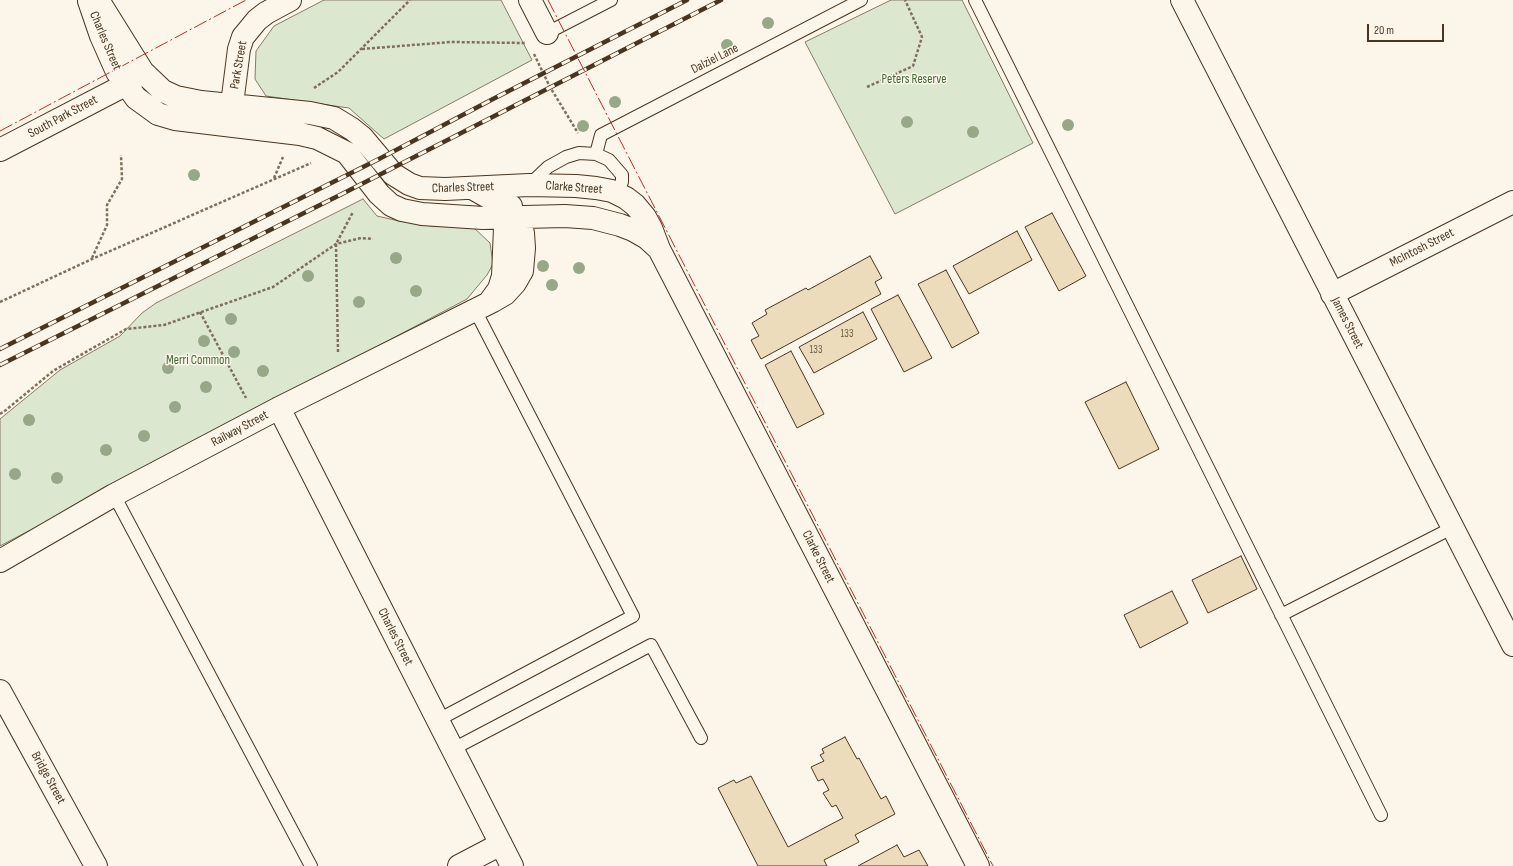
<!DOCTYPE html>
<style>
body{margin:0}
#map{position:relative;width:1513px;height:866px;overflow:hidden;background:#fbf6e9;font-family:"Sofia Sans Condensed",sans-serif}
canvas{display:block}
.scale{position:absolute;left:1367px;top:24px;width:77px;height:18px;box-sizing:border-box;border:2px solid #4a3520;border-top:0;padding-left:5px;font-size:12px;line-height:14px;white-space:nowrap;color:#4a3520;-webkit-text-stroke:3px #fbf6e9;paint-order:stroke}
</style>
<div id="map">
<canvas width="1513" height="866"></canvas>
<div class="scale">20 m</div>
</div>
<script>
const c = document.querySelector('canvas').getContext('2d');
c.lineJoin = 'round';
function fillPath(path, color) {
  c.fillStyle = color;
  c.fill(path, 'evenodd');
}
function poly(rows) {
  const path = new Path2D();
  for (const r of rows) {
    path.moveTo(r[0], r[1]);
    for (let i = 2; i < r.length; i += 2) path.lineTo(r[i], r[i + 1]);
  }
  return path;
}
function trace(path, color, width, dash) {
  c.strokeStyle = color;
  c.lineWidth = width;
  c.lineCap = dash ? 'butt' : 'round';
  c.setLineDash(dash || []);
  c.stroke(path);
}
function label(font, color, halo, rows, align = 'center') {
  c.font = font + ' "Sofia Sans Condensed",sans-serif';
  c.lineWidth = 3;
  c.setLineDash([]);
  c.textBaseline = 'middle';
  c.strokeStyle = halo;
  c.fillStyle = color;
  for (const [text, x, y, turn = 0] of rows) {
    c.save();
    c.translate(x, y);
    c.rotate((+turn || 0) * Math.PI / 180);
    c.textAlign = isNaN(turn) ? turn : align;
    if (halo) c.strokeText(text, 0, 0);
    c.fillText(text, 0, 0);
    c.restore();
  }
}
const green = poly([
 [324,0,501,0,532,60,384,139,349,108,266,96,255,79,256,51,274,26,324,0],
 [891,0,962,0,1033,143,895,214,805,42,891,0],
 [363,199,377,216,399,221,432,226,473,227,490,243,493,264,487,275,467,299,0,546,0,419,60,370,120,336,142,313,156,303,363,199]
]);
const building = poly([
 [1052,213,1086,276,1059,291,1025,227,1052,213],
 [1017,231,1032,260,969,294,953,266,1017,231],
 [870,256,882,278,875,282,881,294,761,359,751,340,759,336,752,323,767,314,765,310,806,288,808,290,870,256],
 [946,270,979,333,952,348,918,284,946,270],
 [898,295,932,358,904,372,871,309,898,295],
 [863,312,877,339,814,373,799,347,863,312],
 [791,351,824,414,797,428,765,365,791,351],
 [1126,382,1159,449,1119,469,1085,402,1126,382],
 [1241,556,1257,589,1208,613,1192,580,1241,556],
 [1172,591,1188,623,1140,648,1124,615,1172,591],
 [845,737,857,759,859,758,881,799,886,796,895,814,855,835,859,842,824,860,827,866,758,866,718,788,734,780,736,783,751,776,788,847,843,818,836,805,832,807,823,793,829,790,823,779,818,781,811,767,824,761,820,755,824,753,822,749,845,737],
 [897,845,904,857,919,850,928,866,858,866,897,845]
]);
const path = poly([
 [362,49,451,42,526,43],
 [534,54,550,87,578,133],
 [867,87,913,66,922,37,905,0],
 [314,88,338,72,410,0],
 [274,178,283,157],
 [92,258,107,225,107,205,122,179,121,155],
 [0,302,92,259,311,163],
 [200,312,246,398],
 [338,352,336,244,353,212],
 [0,414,6,410,53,371,126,329,164,325,273,287,336,244,361,238,373,239]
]);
const service = poly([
 [975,0,1381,815],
 [547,33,611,0],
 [596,154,601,135,861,0],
 [529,185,548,167,566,157,579,153,596,154,609,160,622,175,622,182,615,193],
 [114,495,311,866],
 [1281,615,1452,528],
 [438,720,633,616,475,310],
 [453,749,651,645,701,738]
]);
const minor = poly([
 [98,0,143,72,163,91,176,97,201,102,310,113,334,118,352,129,362,137,393,174,409,184,420,188,445,189,529,185,576,186,596,188,612,191,626,198,635,205,645,217,651,228,659,249,978,866],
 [530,0,547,33],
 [1182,0,1513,645],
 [89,1,101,36,117,72,136,98,158,114,175,119,300,134,317,138,347,153,379,194,391,205,402,210,422,214,483,218,565,216,593,218,620,225,633,230,647,238,658,248],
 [230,120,239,49,243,37,257,20,266,13,290,0],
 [0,150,125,85,136,77],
 [1332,294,1513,202],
 [491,300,499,289,503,276,505,227,511,206],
 [279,408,512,866],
 [0,561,114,495,279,408,493,301,505,294,515,283,522,271,524,248,523,233,518,226,507,217,503,209,495,201,472,188],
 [0,691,96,866],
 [459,866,501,844]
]);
const rail = poly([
 [0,349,379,159,493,99,687,0],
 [0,365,342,194,721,0]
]);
const power = poly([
 [548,0,993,866],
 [0,131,246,0]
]);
const trees = [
 [768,23],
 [727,45],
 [615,102],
 [907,122],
 [1068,125],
 [583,126],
 [973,132],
 [194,175],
 [396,258],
 [543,266],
 [579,268],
 [308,276],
 [552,285],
 [416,291],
 [359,302],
 [231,319],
 [204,341],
 [234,352],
 [168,368],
 [263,371],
 [206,387],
 [175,407],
 [29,420],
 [144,436],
 [106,450],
 [15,474],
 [57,478]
];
const numberNames = [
 ["133",847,334],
 ["133",816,350]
];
const streetNames = [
 ["Charles Street",105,41,67],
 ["Dalziel Lane",715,59,-27],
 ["Park Street",239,65,-80],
 ["South Park Street",63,117,-28],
 ["Charles Street",463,188,-2],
 ["Clarke Street",574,188,4],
 ["McIntosh Street",1422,248,-27],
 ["James Street",1347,323,63],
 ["Railway Street",240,429,-28],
 ["Clarke Street",818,557,63],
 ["Charles Street",395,637,63],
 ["Bridge Street",48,778,61]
];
const parkNames = [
 ["Peters Reserve",914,80],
 ["Merri Common",198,361]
];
fillPath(green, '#dce7d0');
trace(green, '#887966', 1);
fillPath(building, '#ecdcbc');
trace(building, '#4a3520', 1);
trace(service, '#4a3520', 14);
trace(minor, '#4a3520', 24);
trace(path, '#7f6f5c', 2.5, [3, 2]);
trace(service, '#fbf6e9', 12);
trace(minor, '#fbf6e9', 22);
trace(rail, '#4a3520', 4.5);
trace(rail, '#fbf6e9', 3, [9]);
trace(power, '#c62828', 1, [14, 3, 2, 3]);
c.fillStyle = '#96a887';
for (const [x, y] of trees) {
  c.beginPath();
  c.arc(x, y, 6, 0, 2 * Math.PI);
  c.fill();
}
label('11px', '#725f47', null, numberNames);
label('13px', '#4a3520', '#fbf6e9', streetNames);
label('13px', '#436837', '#fbf6e9', parkNames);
</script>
